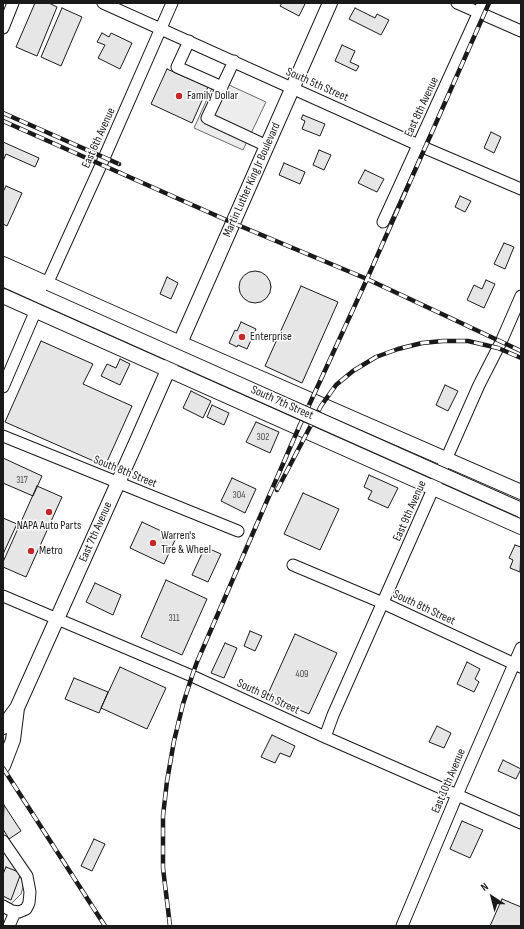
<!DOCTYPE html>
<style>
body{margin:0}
#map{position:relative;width:524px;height:929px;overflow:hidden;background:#fff;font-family:"Sofia Sans Condensed",sans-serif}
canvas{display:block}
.frame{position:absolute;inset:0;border:4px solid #1a1a1a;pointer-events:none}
.north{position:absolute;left:472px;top:877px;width:40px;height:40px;-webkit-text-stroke:3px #fff;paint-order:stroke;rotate:324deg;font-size:11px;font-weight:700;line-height:16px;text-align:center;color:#1a1a1a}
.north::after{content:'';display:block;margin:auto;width:14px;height:18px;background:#1a1a1a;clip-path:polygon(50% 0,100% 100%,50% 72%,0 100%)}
</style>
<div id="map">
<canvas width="524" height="929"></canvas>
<div class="frame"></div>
<div class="north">N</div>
</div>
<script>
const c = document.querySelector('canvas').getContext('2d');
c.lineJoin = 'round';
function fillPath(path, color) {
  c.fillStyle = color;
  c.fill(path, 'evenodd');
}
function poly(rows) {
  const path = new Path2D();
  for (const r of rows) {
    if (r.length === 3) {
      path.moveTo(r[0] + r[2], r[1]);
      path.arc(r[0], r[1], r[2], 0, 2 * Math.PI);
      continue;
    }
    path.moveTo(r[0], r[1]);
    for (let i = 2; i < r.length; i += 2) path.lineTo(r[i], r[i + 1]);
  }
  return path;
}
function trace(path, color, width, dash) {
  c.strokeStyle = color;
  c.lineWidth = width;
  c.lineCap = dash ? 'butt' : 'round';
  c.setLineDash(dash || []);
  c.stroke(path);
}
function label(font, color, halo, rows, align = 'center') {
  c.font = font + ' "Sofia Sans Condensed",sans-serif';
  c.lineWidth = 3;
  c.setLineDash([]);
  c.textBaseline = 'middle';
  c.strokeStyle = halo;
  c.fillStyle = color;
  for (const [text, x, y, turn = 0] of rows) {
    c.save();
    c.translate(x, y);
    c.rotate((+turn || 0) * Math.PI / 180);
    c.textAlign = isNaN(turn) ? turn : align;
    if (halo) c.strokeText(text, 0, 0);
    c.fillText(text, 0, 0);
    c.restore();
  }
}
const built = poly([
 [216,79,266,102,243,150,194,128,216,79],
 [3,851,23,881,23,887,21,894,11,904,3,901,3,851]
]);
const building = poly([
 [35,3,49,3,57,7,37,56,16,47,35,3],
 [282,3,303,3,305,4,299,16,280,6,282,3],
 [62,8,82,17,61,66,41,57,62,8],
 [355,8,375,18,377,14,389,20,381,35,349,19,355,8],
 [102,33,109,37,111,33,132,43,120,69,98,58,105,45,97,42,102,33],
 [342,45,355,51,350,62,359,66,356,71,335,61,342,45],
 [167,69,208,87,192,123,151,104,167,69],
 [303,115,325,124,320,136,302,129,305,121,301,119,303,115],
 [491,132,501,137,494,153,484,148,491,132],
 [3,142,39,158,35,167,6,154,3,161,3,142],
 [319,150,331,155,324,170,313,165,319,150],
 [284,163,305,172,300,184,279,175,284,163],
 [365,170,384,179,377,192,358,183,365,170],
 [6,186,22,193,7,226,3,224,3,192,6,186],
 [460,196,471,201,465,212,455,207,460,196],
 [504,243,514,247,505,269,494,264,504,243],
 [255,287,16],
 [167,277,178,283,171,299,160,294,167,277],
 [486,280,495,284,484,308,467,300,474,285,482,289,486,280],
 [301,286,338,302,302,383,265,366,301,286],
 [241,322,256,329,247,349,238,345,237,347,229,343,235,330,237,331,241,322],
 [41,341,93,364,83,384,132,406,105,466,5,422,41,341],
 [120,359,130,364,120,385,101,376,107,364,116,368,120,359],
 [445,385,458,391,448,411,436,405,445,385],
 [191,391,211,401,203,418,183,408,191,391],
 [212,405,229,413,224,425,207,417,212,405],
 [256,422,279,432,270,453,246,442,256,422],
 [3,458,42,476,33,496,3,483,3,458],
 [369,475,398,488,388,508,368,499,372,491,364,487,369,475],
 [232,478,256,489,245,513,221,501,232,478],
 [37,486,62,497,26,577,3,567,3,562,37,486],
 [303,493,339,509,320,550,284,534,303,493],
 [3,518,17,524,3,554,3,518],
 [142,522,176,538,164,564,130,548,142,522],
 [515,545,521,547,520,572,510,568,513,560,509,558,515,545],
 [205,547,221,554,208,582,192,575,205,547],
 [166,580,207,599,182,655,141,637,166,580],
 [95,583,121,595,113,615,86,602,95,583],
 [250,631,262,636,255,651,244,646,250,631],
 [295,634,337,653,309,714,267,696,295,634],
 [225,643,237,648,224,678,211,673,225,643],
 [467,662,480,669,475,679,479,682,474,692,457,684,467,662],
 [120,667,166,688,147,729,101,708,120,667],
 [74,678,108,692,99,713,65,699,74,678],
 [437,726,451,733,444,748,429,742,437,726],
 [272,735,295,746,290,757,280,753,275,763,261,757,272,735],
 [503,760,521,769,516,779,498,771,503,760],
 [4,805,21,831,9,839,3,829,4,805],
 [462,821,483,830,470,858,450,849,462,821],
 [94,839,105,844,92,871,81,866,94,839],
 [6,867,21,873,11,900,3,896,3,874,6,867],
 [502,899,521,907,521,926,490,926,502,899]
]);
const minor = poly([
 [103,3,425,148,521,189],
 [457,3,521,31],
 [3,28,13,3],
 [189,41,177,67,222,87],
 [234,61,207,118,267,146],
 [383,222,483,3],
 [47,284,101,165,172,3],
 [3,387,36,310],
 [3,436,238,531],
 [293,565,383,603,521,667],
 [3,596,192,676,325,737,521,823],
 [325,737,333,715,479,385,501,342,521,296],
 [3,841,27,876,30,892,29,903,26,909,19,912,12,911,3,906],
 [9,926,15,912],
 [402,926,457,795,521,648]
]);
const major = poly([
 [3,264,180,343,521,492],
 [3,279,43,297],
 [3,296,521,527],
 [3,727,17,708,135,445,330,3],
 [3,766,13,740,17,708]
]);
const rail = poly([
 [3,113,119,164],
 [3,121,233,223,367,279,521,351],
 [277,490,321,406,336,385,353,371,376,357,398,349,422,343,443,341,468,341,498,348,521,358],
 [3,768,105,926],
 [170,926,163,868,163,816,167,781,174,741,183,704,192,676,197,662,299,427,367,279,489,3]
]);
const majorBridge = poly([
 [43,297,521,510]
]);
const markers = [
 [179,96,4,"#c62828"],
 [242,337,4,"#c62828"],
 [49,512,4,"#c62828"],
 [153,543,4,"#c62828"],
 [31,551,4,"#c62828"]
];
const numberNames = [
 ["302",263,437],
 ["317",22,480],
 ["304",239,495],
 ["311",174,618],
 ["409",302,674]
];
const streetNames = [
 ["South 5th Street",317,85,24],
 ["East 8th Avenue",422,107,-65],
 ["East 6th Avenue",99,138,-66],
 ["Martin Luther King Jr Boulevard",252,180,-66],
 ["South 7th Street",282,403,24],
 ["South 8th Street",125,472,22],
 ["East 9th Avenue",410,511,-66],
 ["East 7th Avenue",96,532,-66],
 ["South 8th Street",424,608,25],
 ["South 9th Street",268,697,25],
 ["East 10th Avenue",449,781,-67]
];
const poiNames = [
 ["Family Dollar",187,96],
 ["Enterprise",250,337],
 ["NAPA Auto Parts",49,526,"center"],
 ["Warren's",161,536],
 ["Tire & Wheel",161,550],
 ["Metro",39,551]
];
fillPath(built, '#ededed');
trace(built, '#6a6a6a', 1);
fillPath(building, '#e6e6e6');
trace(building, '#1a1a1a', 1);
trace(minor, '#1a1a1a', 13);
trace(major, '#1a1a1a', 16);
trace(minor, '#fff', 11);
trace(major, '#fff', 14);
trace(rail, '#1a1a1a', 4.5);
trace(rail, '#fff', 3, [9]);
trace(majorBridge, '#1a1a1a', 16, []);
trace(majorBridge, '#fff', 14);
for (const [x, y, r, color] of markers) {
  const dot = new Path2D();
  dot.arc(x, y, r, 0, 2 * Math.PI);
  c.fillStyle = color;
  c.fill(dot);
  trace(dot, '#fff', 1.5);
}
label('10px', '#4d4d4d', null, numberNames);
label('12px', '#1a1a1a', '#fff', streetNames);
label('12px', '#1a1a1a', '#fff', poiNames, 'left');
</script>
